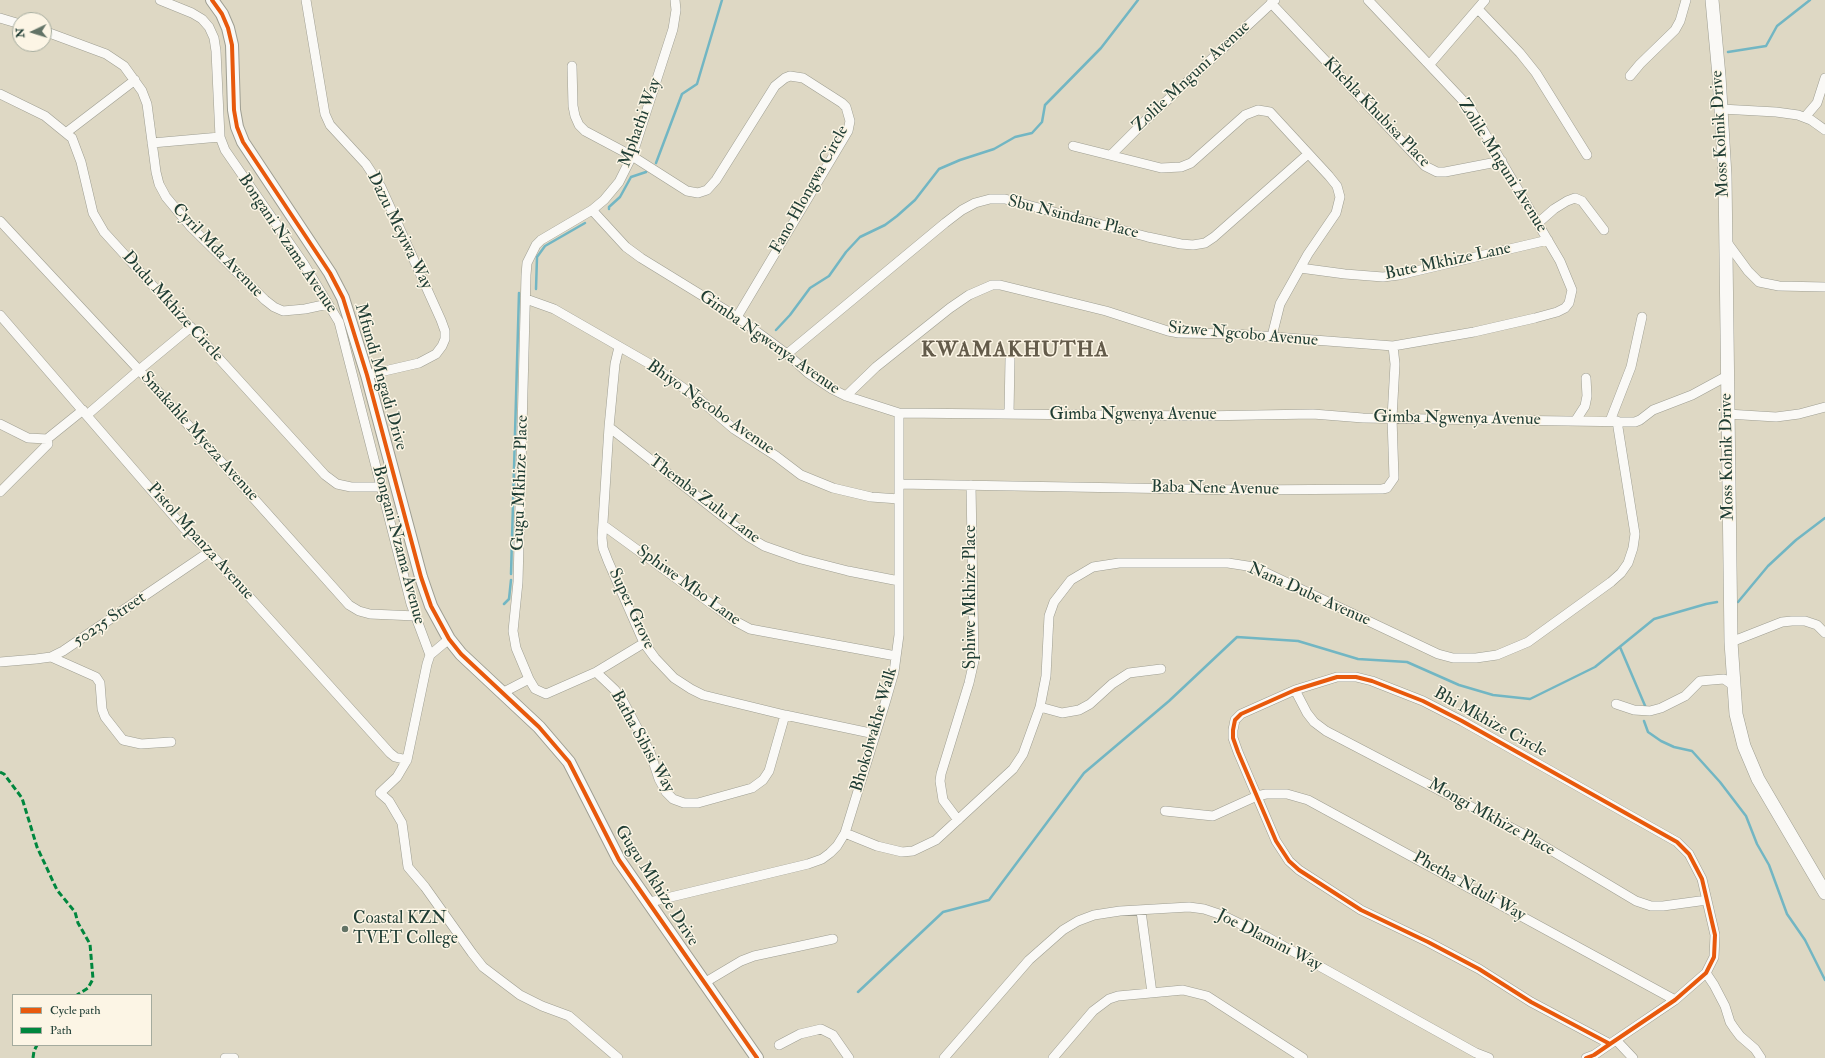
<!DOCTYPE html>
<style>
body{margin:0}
#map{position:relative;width:1825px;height:1058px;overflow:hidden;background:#ded8c4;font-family:"IM FELL Double Pica",serif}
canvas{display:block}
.legend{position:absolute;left:12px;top:994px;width:140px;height:52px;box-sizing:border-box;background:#fcf5e5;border:1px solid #a4ab9e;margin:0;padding:5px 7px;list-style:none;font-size:12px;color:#1f3d34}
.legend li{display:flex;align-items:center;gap:8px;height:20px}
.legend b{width:20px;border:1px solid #a4ab9e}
.north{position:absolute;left:12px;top:12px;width:40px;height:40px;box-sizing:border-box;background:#fcf5e5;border:1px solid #a4ab9e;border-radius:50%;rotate:266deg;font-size:11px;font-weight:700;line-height:16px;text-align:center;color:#1f3d34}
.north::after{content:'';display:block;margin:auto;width:14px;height:18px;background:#627366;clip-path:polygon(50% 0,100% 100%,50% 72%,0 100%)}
</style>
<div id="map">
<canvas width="1825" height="1058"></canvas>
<ul class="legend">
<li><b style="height:5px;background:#e8590c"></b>Cycle path</li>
<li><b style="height:5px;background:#00873e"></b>Path</li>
</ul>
<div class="north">N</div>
</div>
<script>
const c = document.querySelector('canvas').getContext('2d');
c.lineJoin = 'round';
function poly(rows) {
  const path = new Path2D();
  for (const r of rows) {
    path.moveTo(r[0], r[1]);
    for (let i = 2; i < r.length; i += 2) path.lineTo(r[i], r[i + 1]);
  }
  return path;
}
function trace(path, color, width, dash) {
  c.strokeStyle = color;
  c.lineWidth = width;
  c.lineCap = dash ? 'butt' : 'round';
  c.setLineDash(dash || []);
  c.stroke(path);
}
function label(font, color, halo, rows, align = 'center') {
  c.font = font + ' "IM FELL Double Pica",serif';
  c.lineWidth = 3;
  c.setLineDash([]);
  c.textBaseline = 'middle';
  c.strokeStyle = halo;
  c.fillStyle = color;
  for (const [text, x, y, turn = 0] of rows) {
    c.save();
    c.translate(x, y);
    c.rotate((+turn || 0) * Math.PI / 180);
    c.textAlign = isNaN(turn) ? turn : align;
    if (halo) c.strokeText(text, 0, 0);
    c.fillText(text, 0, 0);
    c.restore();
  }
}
const stream = poly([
 [1728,52,1766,46,1777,26,1810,0],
 [656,163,682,94,697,84,722,0],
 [609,209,609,207,620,197,631,177,646,172],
 [536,289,537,257,545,246,585,223],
 [776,330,790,315,810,288,829,276,846,252,860,237,885,225,897,216,915,200,939,169,960,160,994,149,1015,137,1032,133,1042,122,1045,105,1101,48,1138,0],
 [511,574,519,293],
 [1738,602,1768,566,1796,540,1825,518],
 [504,604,509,599,511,580],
 [1620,647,1646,708],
 [1644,721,1648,732,1661,741,1674,747,1692,751,1720,782,1746,816,1757,844,1769,865,1787,914,1805,940,1825,980],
 [858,992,943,912,989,900,1084,773,1169,701,1237,637,1298,641,1358,659,1407,662,1459,685,1493,695,1530,699,1595,667,1654,619,1706,604,1717,602]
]);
const minor = poly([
 [160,0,192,13,202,19,209,27,214,38,216,51,220,137,225,150,304,264,339,322,411,604,430,655],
 [306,0,325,114,330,125,366,164,381,187,441,320,445,331,445,339,442,346,436,354,419,363,367,375],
 [1271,3,1425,166,1437,172,1445,172,1502,161],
 [1478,9,1520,53,1536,73,1587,155],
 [0,18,20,24],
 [44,31,106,54,124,66,142,91,147,104,156,172,159,184,166,197,191,227,265,300,274,307,283,311,305,309,328,304],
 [1430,64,1485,0],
 [572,66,573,106,575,116,579,125,585,131,632,156,687,191,698,193,707,190,716,180,775,86,785,78,790,76,803,78,842,103,846,107,850,121,848,131,737,317],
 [1630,76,1640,64,1675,30,1680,21,1686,0],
 [0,94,45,116,72,138,81,162,93,213,104,232,325,475,337,484,351,487,381,487],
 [1721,109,1776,112,1798,115,1811,120,1825,130],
 [1805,117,1817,103,1825,78],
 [67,132,135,80],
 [152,143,220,137],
 [1073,146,1161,168,1181,167,1191,163,1245,115,1258,110,1270,112,1329,176,1337,186,1340,197,1336,213,1308,254,1280,304,1272,336],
 [1111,155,1146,120,1275,0],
 [592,210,626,247,641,258,737,317,787,354,808,373,832,389,846,396,899,413,1200,416,1313,414,1363,418,1635,422,1640,420,1653,410,1692,395,1727,376],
 [0,221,139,370,349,605,359,611,370,614,416,616],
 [1538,223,1554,209,1567,201,1575,198,1582,201,1604,230],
 [1726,241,1748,271,1759,282,1779,286,1825,287],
 [1300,268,1345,274,1383,277,1399,275,1548,240],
 [526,299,554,309,648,363,699,399,734,429,776,456,801,475,833,488,871,497,899,499],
 [0,315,184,528,209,552,390,753,395,757,407,760],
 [619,347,615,364,609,427,602,538,603,548,608,561,644,643,655,658,674,678,691,689,703,695,785,715,875,734],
 [787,354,945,223,962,210,975,203,990,199,1005,199,1148,237,1181,244,1193,245,1205,243,1214,237,1308,154],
 [846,396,876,367,950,308,969,295,992,285,1000,285,1106,311,1168,331,1179,333,1235,334,1393,346,1474,332,1535,318,1557,312,1565,308,1569,303,1572,290,1560,261,1470,108,1368,0],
 [1009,414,1010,359],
 [1727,414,1776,417,1799,414,1825,407],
 [87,415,139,370,191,327],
 [1576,420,1585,406,1587,396,1586,378],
 [1610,421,1631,367,1642,317],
 [0,424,28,438,47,439],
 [609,427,749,537,764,546,801,559,848,571,899,581],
 [899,484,1242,490,1382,489,1387,488,1394,478,1392,418,1395,364,1393,346],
 [0,492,48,444,47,439,83,410],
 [603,525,735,621,750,629,896,656],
 [449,639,430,655,427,664,407,760,397,777,380,793,389,801,402,823,408,867,425,887,472,953,483,967,520,995,542,1006,569,1016,618,1058],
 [1731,642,1782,622,1792,621,1805,621,1817,625,1825,633],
 [644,643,596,672,546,694,535,689,529,679,516,648,513,631,518,582,526,275,527,263,536,245,541,240,592,210,604,200,619,182,632,156,673,29,676,10,675,0],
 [51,657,96,677,100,683,102,709,105,717,123,740,141,744,171,742],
 [0,662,36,659,51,657,63,651,209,552],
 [596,672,615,690,622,699,650,752,659,779,666,792,673,799,684,803,698,803,752,788,763,780,769,771,785,715],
 [1295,690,1307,713,1314,722,1326,731,1527,836,1636,901,1651,906,1663,906,1707,900],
 [502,693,529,679],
 [1616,704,1634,710,1650,711,1661,708,1685,696,1700,681,1724,679,1734,686],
 [1040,707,1062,713,1079,710,1090,704,1112,684,1129,673,1161,669],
 [1165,811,1213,816,1257,796,1266,794,1287,794,1308,800,1675,1000],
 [958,820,943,800,940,781,941,774,969,683,974,661,971,485],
 [845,833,877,846,902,852,913,851,936,840,1013,769,1023,754,1040,707,1046,676,1049,616,1054,602,1071,580,1093,567,1119,563,1228,563,1254,567,1438,654,1453,658,1476,658,1497,655,1528,642,1611,582,1621,573,1628,563,1633,548,1635,534,1617,421],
 [650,902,808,864,822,859,830,853,837,846,845,833,886,700,894,672,899,635,899,413],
 [1141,911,1152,993],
 [1706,973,1714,985,1725,1006,1730,1022,1734,1028,1740,1036,1755,1049,1761,1058],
 [704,983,741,961,754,956,833,939],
 [1616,1040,1633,1058],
 [779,1045,800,1034,821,1029,833,1035,849,1058],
 [225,1058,234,1058],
 [944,1058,1029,960,1063,930,1078,921,1094,915,1120,911,1189,907,1204,909,1222,915,1267,937,1476,1053,1489,1058],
 [1053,1058,1093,1011,1109,999,1118,996,1183,990,1207,996,1303,1058],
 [1586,1058,1594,1055,1610,1044,1675,1000,1706,973,1714,957,1715,935,1702,879,1689,854,1677,842,1462,721,1423,701,1372,681,1356,677,1337,677,1295,690,1241,714,1235,720,1233,730,1233,738,1238,752,1276,841,1289,861,1299,870,1361,910,1428,942,1479,969,1531,1002,1610,1044]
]);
const tertiary = poly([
 [212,0,222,14,228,28,232,45,234,110,237,127,243,142,330,273,343,298,367,375,421,577,431,606,449,639,461,654,539,727,569,762,619,860,757,1058]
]);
const secondary = poly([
 [1712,0,1719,76,1725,176,1731,642,1736,714,1744,746,1758,779,1825,893]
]);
const quiet = poly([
 [0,772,4,774,22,798,37,847,57,890,75,912,78,923,90,944,93,979,88,988,77,995],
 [33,1058,34,1051,37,1045]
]);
const cycleway = poly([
 [212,0,222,14,228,28,232,45,234,110,237,127,243,142,330,273,343,298,367,375,421,577,431,606,449,639,461,654,539,727,569,762,619,860,757,1058],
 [1586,1058,1594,1055,1610,1044,1675,1000,1706,973,1714,957,1715,935,1702,879,1689,854,1677,842,1462,721,1423,701,1372,681,1356,677,1337,677,1295,690,1241,714,1235,720,1233,730,1233,738,1238,752,1276,841,1289,861,1299,870,1361,910,1428,942,1479,969,1531,1002,1610,1044]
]);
const markers = [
 [345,929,4,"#627366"]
];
const streetNames = [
 ["Zolile Mnguni Avenue",1192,77,-43],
 ["Khehla Khubisa Place",1376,113,46],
 ["Mphathi Way",641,123,-70],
 ["Moss Kolnik Drive",1721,134,-93],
 ["Zolile Mnguni Avenue",1502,166,58],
 ["Fano Hlongwa Circle",810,190,-61],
 ["Sbu Nsindane Place",1073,218,14],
 ["Dazu Meyiwa Way",399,231,64],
 ["Bongani Nzama Avenue",287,244,56],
 ["Cyril Mda Avenue",217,251,46],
 ["Bute Mkhize Lane",1448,262,-12],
 ["Dudu Mkhize Circle",172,307,48],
 ["Sizwe Ngcobo Avenue",1243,335,5],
 ["Gimba Ngwenya Avenue",769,343,35],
 ["Mfundi Mngadi Drive",380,377,74],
 ["Bhiyo Ngcobo Avenue",710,408,35],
 ["Gimba Ngwenya Avenue",1133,415],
 ["Gimba Ngwenya Avenue",1457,419,1],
 ["Smakahle Myeza Avenue",199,437,48],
 ["Moss Kolnik Drive",1728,457,-91],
 ["Gugu Mkhize Place",521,483,-88],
 ["Baba Nene Avenue",1215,489,1],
 ["Themba Zulu Lane",704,500,37],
 ["Pistol Mpanza Avenue",200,542,48],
 ["Bongani Nzama Avenue",398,545,75],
 ["Sphiwe Mbo Lane",688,586,36],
 ["Nana Dube Avenue",1309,595,24],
 ["Sphiwe Mkhize Place",971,597,-90],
 ["Super Grove",631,609,65],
 ["50235 Street",110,620,-34],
 ["Bhi Mkhize Circle",1490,723,29],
 ["Bhokolwakhe Walk",875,730,-74],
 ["Batha Sibisi Way",642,742,61],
 ["Mongi Mkhize Place",1491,818,29],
 ["Gugu Mkhize Drive",656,886,57],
 ["Phetha Nduli Way",1469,887,29],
 ["Joe Dlamini Way",1269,941,27]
];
const poiNames = [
 ["Coastal KZN",353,919],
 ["TVET College",353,939]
];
const districtNames = [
 ["KWAMAKHUTHA",1015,351]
];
trace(stream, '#72b6c3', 2.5);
trace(minor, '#9e9e92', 10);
trace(tertiary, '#9e9e92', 14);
trace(secondary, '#9e9e92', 14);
trace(minor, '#faf9f6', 9);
trace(tertiary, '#faf9f6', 12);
trace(secondary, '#faf9f6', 13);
trace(quiet, '#00873e', 3, [6, 3]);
trace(cycleway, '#e8590c', 4);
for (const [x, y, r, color] of markers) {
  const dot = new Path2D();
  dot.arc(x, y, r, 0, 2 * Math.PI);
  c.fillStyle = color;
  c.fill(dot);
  trace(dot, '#fcf5e5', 1.5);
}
label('17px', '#1f3d34', '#fcf5e5', streetNames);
label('17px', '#1f3d34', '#fcf5e5', poiNames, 'left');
c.letterSpacing = '1px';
label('bold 21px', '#635b4a', '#fcf5e5', districtNames);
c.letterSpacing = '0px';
</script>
